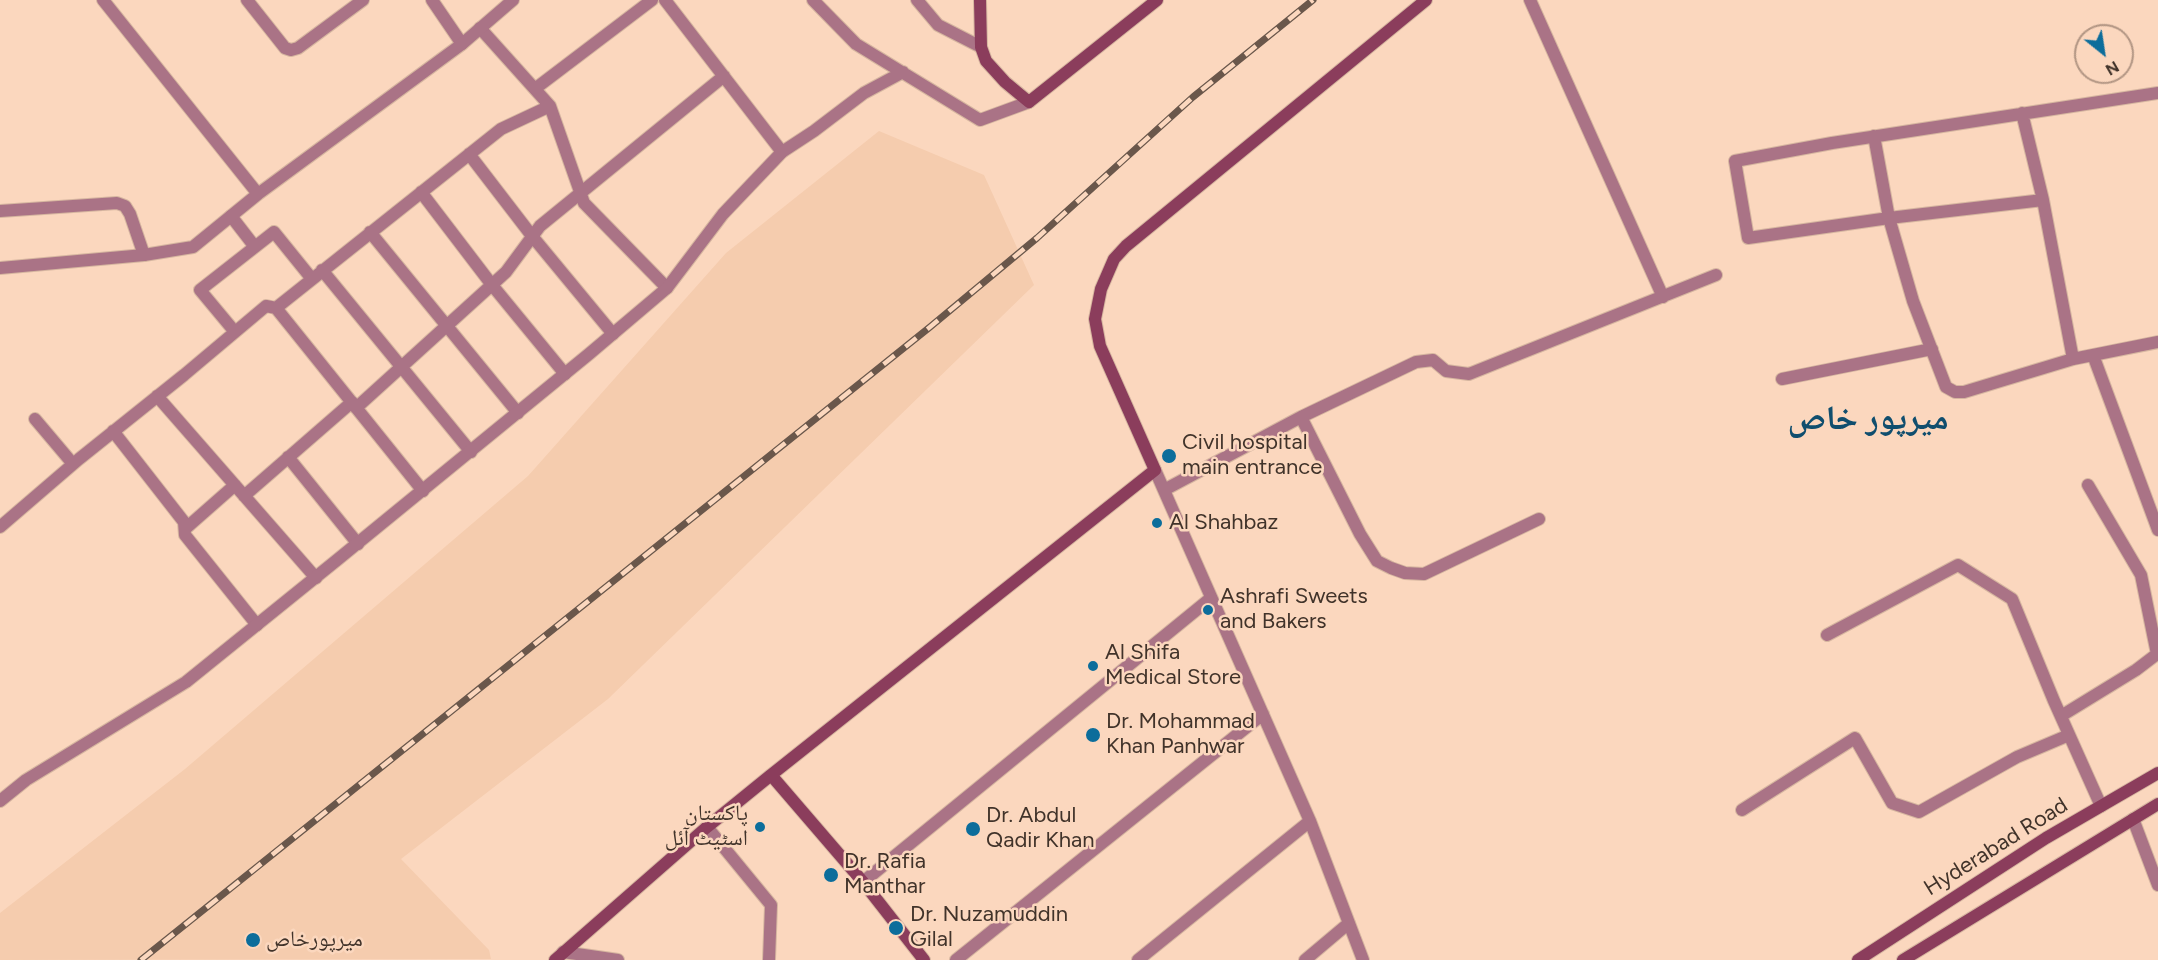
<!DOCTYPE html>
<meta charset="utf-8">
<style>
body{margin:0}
#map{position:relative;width:2158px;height:960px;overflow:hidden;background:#fbd7be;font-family:Figtree,sans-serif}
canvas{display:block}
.north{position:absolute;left:2074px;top:24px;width:60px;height:60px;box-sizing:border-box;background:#fbd7be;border:2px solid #b19583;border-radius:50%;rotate:150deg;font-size:16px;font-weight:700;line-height:24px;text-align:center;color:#41332a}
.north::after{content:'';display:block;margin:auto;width:21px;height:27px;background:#0c6d9b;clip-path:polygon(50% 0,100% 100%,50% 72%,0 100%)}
</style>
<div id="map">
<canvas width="2158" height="960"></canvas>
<div class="north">N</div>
</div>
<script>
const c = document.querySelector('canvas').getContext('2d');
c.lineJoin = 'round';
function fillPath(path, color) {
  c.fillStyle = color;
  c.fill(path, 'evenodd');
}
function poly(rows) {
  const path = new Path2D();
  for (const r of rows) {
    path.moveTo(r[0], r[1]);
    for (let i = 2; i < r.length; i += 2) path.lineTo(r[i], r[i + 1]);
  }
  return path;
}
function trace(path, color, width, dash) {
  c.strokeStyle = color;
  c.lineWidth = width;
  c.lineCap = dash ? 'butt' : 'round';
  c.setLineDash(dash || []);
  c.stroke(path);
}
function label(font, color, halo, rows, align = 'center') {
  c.font = font + ' Figtree,"Noto Naskh Arabic",sans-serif';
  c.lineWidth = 5;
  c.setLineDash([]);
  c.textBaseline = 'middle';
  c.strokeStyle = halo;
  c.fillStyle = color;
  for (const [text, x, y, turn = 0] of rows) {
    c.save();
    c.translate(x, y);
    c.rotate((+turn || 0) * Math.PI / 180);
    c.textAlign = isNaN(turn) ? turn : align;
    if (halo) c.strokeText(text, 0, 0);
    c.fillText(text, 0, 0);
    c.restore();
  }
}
const built = poly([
 [879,131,984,175,1034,285,608,699,401,859,489,950,491,959,0,960,0,913,185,769,528,476,726,253]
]);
const minor = poly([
 [247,0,285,48,291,50,298,48,363,0],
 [432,0,462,44],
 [665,0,782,152],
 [917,0,938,25,981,47],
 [1530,0,1663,297],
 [480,28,550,106,584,203,667,288],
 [536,88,652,0],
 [2022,113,2043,200,2073,359],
 [1874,136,1889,218,1913,301,1946,387,1955,392,1964,392,2073,359,2158,342],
 [469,154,532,236,613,334],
 [421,192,492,285,565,374],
 [2043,200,1889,218,1748,238,1735,161,1832,143,2158,93],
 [0,211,117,203,125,206,130,214,144,255],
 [231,216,255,247],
 [370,232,518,413],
 [322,270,471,452],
 [276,308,423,491],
 [235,332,200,290,274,232,312,279],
 [2093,355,2158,530],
 [1782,379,1932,349],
 [157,396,316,578],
 [356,408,506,272,540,226,724,76],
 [1301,417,1360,534,1377,561,1391,568,1405,573,1424,574,1539,519],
 [35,419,73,464],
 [113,431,184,522,185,535,257,625],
 [288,457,358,544],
 [1155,470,1310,821,1363,960],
 [1164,490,1301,417,1416,362,1433,360,1446,371,1469,374,1716,275],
 [244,496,352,402],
 [0,527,79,459,184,375,266,306,276,308,501,129,550,106],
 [185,529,235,485],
 [1827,635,1958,565,2012,599,2054,701,2101,806],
 [2061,716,2136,670,2157,654,2141,575,2088,485],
 [1742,810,1855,738,1892,803,1919,812,2017,757,2069,735],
 [2133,819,2158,885],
 [707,827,771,905,769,960],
 [563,952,618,960],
 [956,960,1263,714],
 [1138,960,1310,821],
 [1305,960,1349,923]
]);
const tertiary = poly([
 [103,0,258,194,462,44,513,0],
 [813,0,856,44,980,120,1029,102],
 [0,268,144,255,193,247,258,194],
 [0,801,26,780,186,682,337,560,589,354,667,288,723,214,782,152,814,131,864,93,903,72],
 [863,882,1211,598]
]);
const secondary = poly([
 [980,0,981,47,986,61,1005,82,1029,102,1157,0],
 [555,960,707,827,771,775],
 [924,960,863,882,771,775,1155,470,1100,346,1095,319,1101,289,1114,259,1126,246,1426,0],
 [1858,960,2046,838,2158,773],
 [1903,960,2158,804]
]);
const rail = poly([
 [141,960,930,327,1037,238,1193,97,1313,0]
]);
const markers = [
 [1169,456,8,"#0c6d9b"],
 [1157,523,6,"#0c6d9b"],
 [1208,610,6,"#0c6d9b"],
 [1093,666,6,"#0c6d9b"],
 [1093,735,8,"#0c6d9b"],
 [760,827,6,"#0c6d9b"],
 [973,829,8,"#0c6d9b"],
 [831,875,8,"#0c6d9b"],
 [896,928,8,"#0c6d9b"],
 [253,940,8,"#0c6d9b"]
];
const poiNames = [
 ["Civil hospital",1182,443],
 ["main entrance",1182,468],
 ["Al Shahbaz",1169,523],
 ["Ashrafi Sweets",1220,597],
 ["and Bakers",1220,622],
 ["Al Shifa",1105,653],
 ["Medical Store",1105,678],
 ["Dr. Mohammad",1106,722],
 ["Khan Panhwar",1106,747],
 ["پاکستان",748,814,"right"],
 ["اسٹیٹ آئل",748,839,"right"],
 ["Dr. Abdul",986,816],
 ["Qadir Khan",986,841],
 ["Dr. Rafia",844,862],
 ["Manthar",844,887],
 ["Dr. Nuzamuddin",910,915],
 ["Gilal",910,940],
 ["ميرپورخاص",266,940]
];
const streetNames = [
 ["Hyderabad Road",1996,847,-32]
];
const townNames = [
 ["میرپور خاص",1868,419]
];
fillPath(built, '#f5ccae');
trace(minor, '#d6b6a0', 14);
trace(tertiary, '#d6b6a0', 14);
trace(secondary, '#d6b6a0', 14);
trace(minor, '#aa7386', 12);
trace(tertiary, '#aa7386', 12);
trace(secondary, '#8b3d5c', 12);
trace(rail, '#6a574b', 7);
trace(rail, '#fbd7be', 4.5, [14]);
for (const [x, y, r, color] of markers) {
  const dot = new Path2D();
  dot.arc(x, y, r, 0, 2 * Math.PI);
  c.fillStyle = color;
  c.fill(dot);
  trace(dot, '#fbd7be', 2);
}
label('22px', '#41332a', '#fbd7be', poiNames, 'left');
label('22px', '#41332a', '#fbd7be', streetNames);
label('bold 34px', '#104e6e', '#fbd7be', townNames);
</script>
